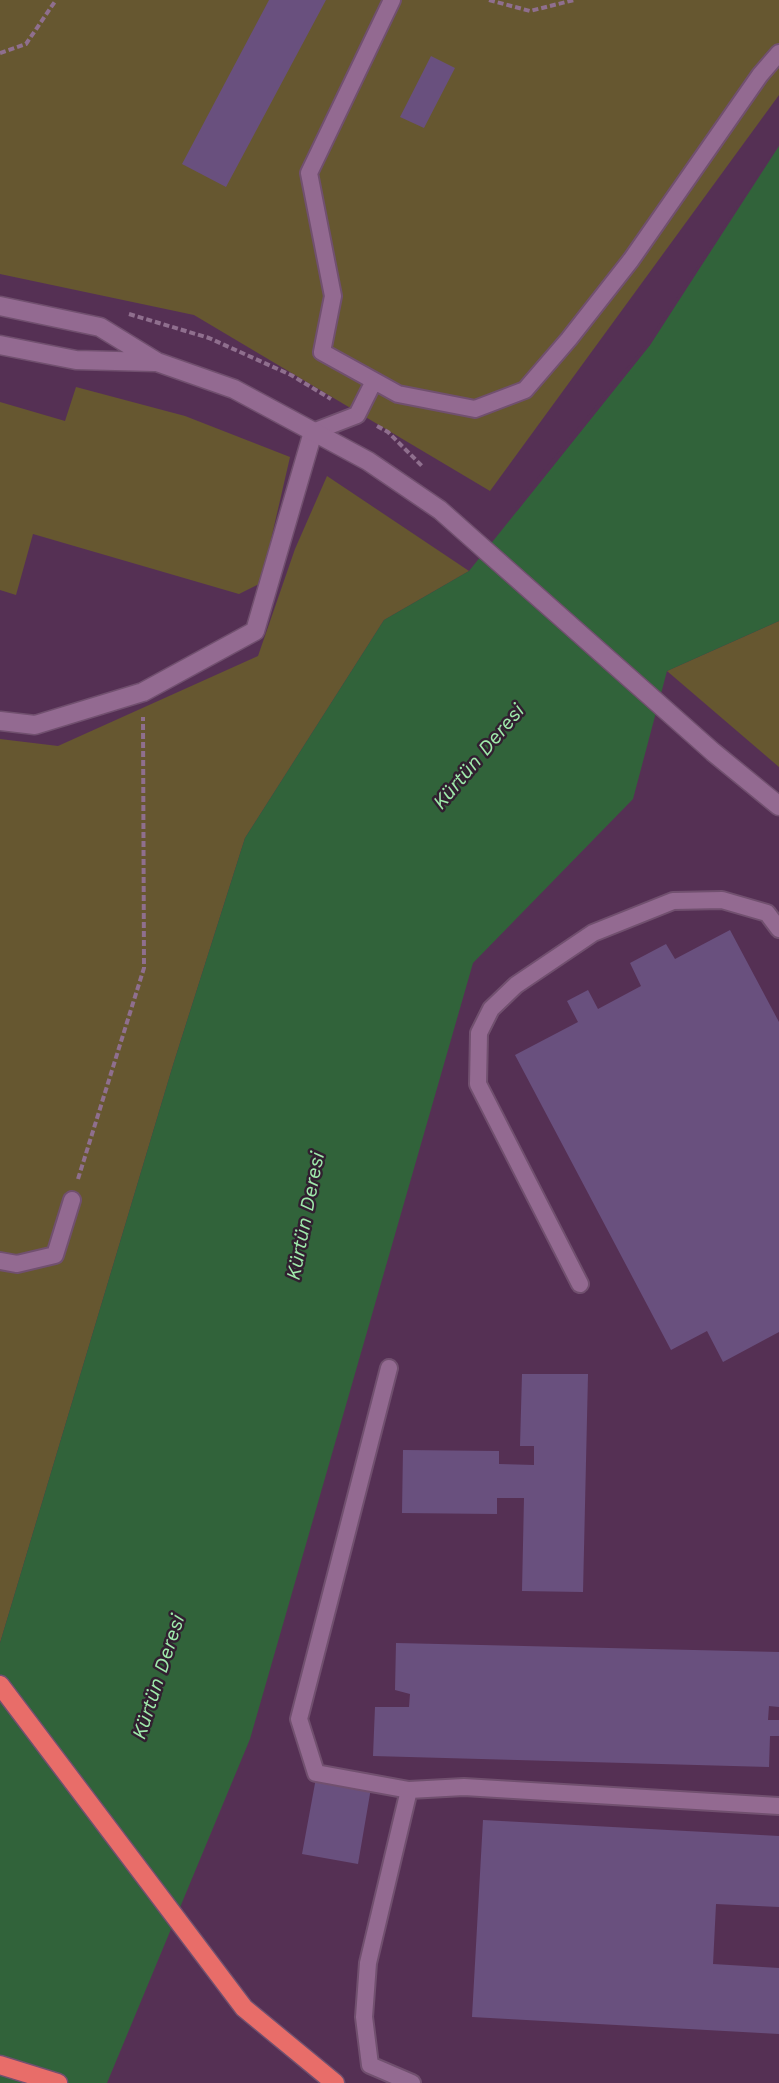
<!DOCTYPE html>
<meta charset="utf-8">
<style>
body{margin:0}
canvas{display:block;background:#553054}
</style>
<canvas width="779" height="2083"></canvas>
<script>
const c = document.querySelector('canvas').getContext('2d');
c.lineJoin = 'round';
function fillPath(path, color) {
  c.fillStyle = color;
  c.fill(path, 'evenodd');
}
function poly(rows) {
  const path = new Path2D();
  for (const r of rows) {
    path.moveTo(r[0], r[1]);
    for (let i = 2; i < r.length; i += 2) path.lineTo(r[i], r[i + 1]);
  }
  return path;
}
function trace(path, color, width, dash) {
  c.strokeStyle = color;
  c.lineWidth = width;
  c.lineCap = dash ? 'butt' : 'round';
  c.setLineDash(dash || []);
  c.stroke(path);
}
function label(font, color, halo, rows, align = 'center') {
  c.font = font + ' "Work Sans",sans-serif';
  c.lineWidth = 5;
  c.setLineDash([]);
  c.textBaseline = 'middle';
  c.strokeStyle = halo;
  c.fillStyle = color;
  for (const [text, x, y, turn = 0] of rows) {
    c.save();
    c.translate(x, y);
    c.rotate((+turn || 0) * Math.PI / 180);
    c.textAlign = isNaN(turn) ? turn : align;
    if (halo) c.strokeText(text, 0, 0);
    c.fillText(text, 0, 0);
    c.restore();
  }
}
const green = poly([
 [0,0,779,0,779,95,490,491,194,315,0,274],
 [76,387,185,416,290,457,261,583,239,594,33,534,16,595,0,590,0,402,65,421],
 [327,476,469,571,384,620,245,838,173,1065,0,1643,0,739,58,746,258,656,295,549],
 [779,621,779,767,667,671]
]);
const water = poly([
 [779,146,779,621,667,671,633,799,473,963,250,1739,107,2083,0,2083,0,1643,173,1065,245,838,384,620,469,571,650,345]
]);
const pier = poly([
 [779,143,650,345,517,511,515,509,529,488,647,343]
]);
const building = poly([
 [269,0,326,0,226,187,182,164],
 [431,56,455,68,424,128,400,117],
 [730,930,779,1022,779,1332,723,1362,707,1331,671,1350,515,1055,578,1022,567,1001,588,990,598,1009,641,986,630,963,666,944,675,959],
 [522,1374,588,1374,583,1592,522,1591,524,1498,497,1498,497,1514,402,1513,403,1450,499,1451,499,1464,534,1465,534,1446,520,1446],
 [396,1643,779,1652,779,1707,769,1706,768,1720,779,1720,779,1736,770,1736,769,1767,373,1756,375,1707,409,1707,410,1694,395,1690],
 [316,1778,371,1788,358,1864,302,1854],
 [483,1820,779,1836,779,1907,716,1904,713,1964,779,1968,779,2034,472,2017]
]);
const path = poly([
 [489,0,530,11,574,0],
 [0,53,26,44,56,0],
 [129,314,209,338,291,375,331,399],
 [377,426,388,432,422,466],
 [78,1179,144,968,143,717]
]);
const service = poly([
 [392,0,309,173,333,296,322,352,398,394,475,409,525,390,569,339,631,260,760,75,779,53],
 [313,432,357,415,374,381],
 [0,1261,17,1264,55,1255,72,1200],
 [580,1284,478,1084,479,1033,491,1009,516,985,593,933,673,901,722,900,767,913,779,929],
 [389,1368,299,1719,316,1773,409,1790,368,1963,364,2017,370,2065,412,2083],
 [409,1790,464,1787,779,1806]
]);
const minor = poly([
 [0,721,35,725,143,692,255,631,313,432]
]);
const secondary = poly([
 [0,306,100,327,157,362,234,389,368,461,440,510,713,752,779,806],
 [0,345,76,360,155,362]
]);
const trunk = poly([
 [0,1685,244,2008,335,2083],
 [0,2065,58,2083]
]);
const waterNames = [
 ["Kürtün Deresi",479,757,-50],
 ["Kürtün Deresi",306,1216,-79],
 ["Kürtün Deresi",159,1677,-72]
];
fillPath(green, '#665730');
fillPath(water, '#31633a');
fillPath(pier, '#553054');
fillPath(building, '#69507e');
trace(service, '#71506f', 20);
trace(minor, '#71506f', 21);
trace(secondary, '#71506f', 21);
trace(trunk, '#71506f', 21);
trace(path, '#8f6f8e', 4, [6, 3]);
trace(service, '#936a91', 16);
trace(minor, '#936a91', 18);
trace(secondary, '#936a91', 18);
trace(trunk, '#e86d69', 18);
label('italic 20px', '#9feaab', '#311f30', waterNames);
</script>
